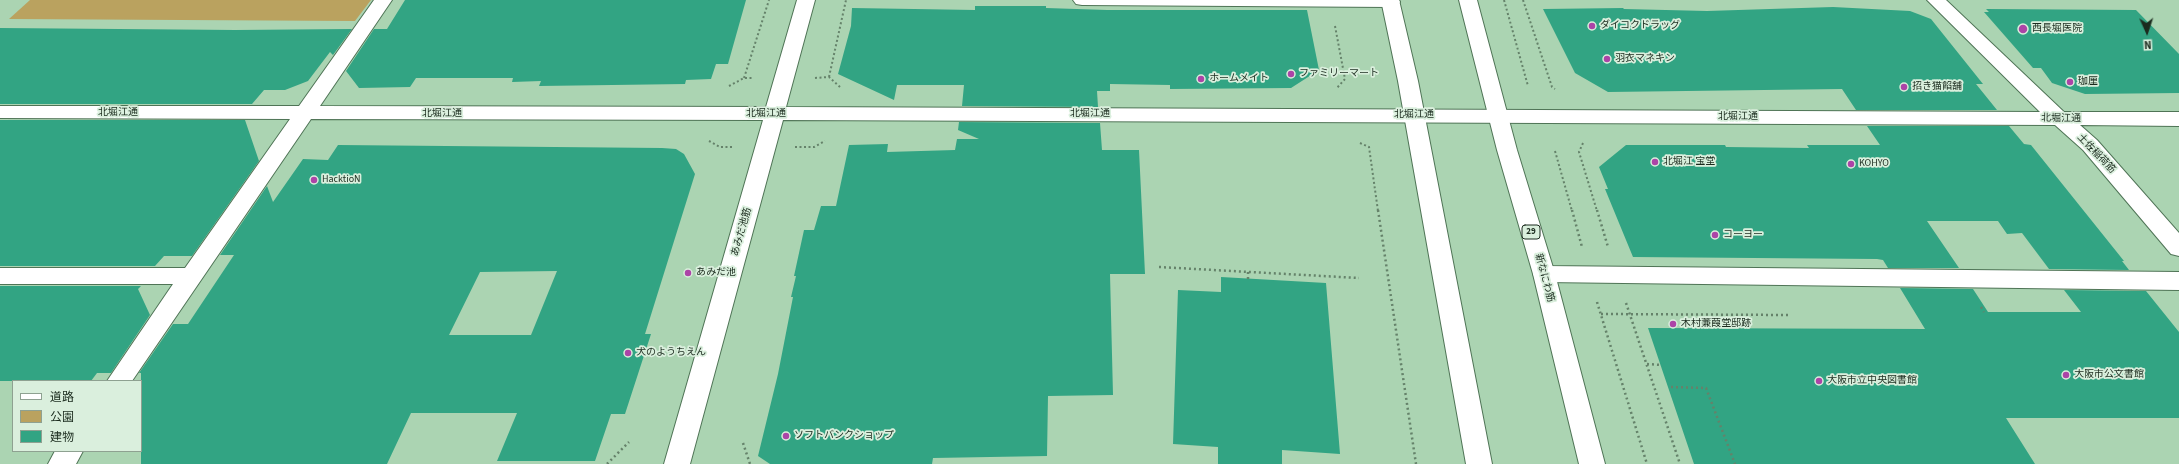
<!DOCTYPE html>
<meta charset="utf-8">
<style>
body{margin:0}
#map{position:relative;width:2179px;height:464px;overflow:hidden;background:#abd4b2;font-family:"Source Sans 3","Noto Sans JP",sans-serif}
canvas{display:block}
.legend{position:absolute;left:12px;top:380px;width:130px;height:72px;box-sizing:border-box;background:#daefdd;border:1px solid #8ea191;margin:0;padding:5px 7px;list-style:none;font-size:12px;color:#1b2b1e}
.legend li{display:flex;align-items:center;gap:8px;height:20px}
.legend b{width:20px;border:1px solid #8ea191}
.north{position:absolute;left:2127px;top:12px;width:40px;height:40px;-webkit-text-stroke:3px #daefdd;paint-order:stroke;rotate:177deg;font-size:11px;font-weight:700;line-height:16px;text-align:center;color:#1b2b1e}
.north::after{content:'';display:block;margin:auto;width:14px;height:18px;background:#1b2b1e;clip-path:polygon(50% 0,100% 100%,50% 72%,0 100%)}
</style>
<div id="map">
<canvas width="2179" height="464"></canvas>
<ul class="legend">
<li><b style="height:5px;background:#fff"></b>道路</li>
<li><b style="height:11px;background:#baa25f"></b>公園</li>
<li><b style="height:11px;background:#32a483"></b>建物</li>
</ul>
<div class="north">N</div>
</div>
<script>
const c = document.querySelector('canvas').getContext('2d');
c.lineJoin = 'round';
function fillPath(path, color) {
  c.fillStyle = color;
  c.fill(path, 'evenodd');
}
function poly(rows) {
  const path = new Path2D();
  for (const r of rows) {
    path.moveTo(r[0], r[1]);
    for (let i = 2; i < r.length; i += 2) path.lineTo(r[i], r[i + 1]);
  }
  return path;
}
function trace(path, color, width, dash) {
  c.strokeStyle = color;
  c.lineWidth = width;
  c.lineCap = dash ? 'butt' : 'round';
  c.setLineDash(dash || []);
  c.stroke(path);
}
function label(font, color, halo, rows, align = 'center') {
  c.font = font + ' "Source Sans 3","Noto Sans JP",sans-serif';
  c.lineWidth = 3.5;
  c.setLineDash([]);
  c.textBaseline = 'middle';
  c.strokeStyle = halo;
  c.fillStyle = color;
  for (const [text, x, y, turn = 0] of rows) {
    c.save();
    c.translate(x, y);
    c.rotate((+turn || 0) * Math.PI / 180);
    c.textAlign = isNaN(turn) ? turn : align;
    if (halo) c.strokeText(text, 0, 0);
    c.fillText(text, 0, 0);
    c.restore();
  }
}
const green = poly([
 [30,0,371,0,355,21,9,19]
]);
const building = poly([
 [405,0,746,0,728,64,716,64,711,79,686,80,685,84,539,86,541,81,512,82,513,78,416,78,410,87,359,88,346,71,374,29,387,29],
 [975,6,1046,6,1046,8,1107,10,1307,10,1319,70,1291,88,1170,89,1170,85,1110,84,1110,91,1097,91,1098,107,962,106,964,85,897,85,894,100,838,74,851,26,852,8,975,10],
 [1833,7,1910,11,1931,19,1983,84,1976,84,1997,110,1856,110,1842,89,1608,92,1575,73,1543,9,1623,8,1624,9,1707,11],
 [1986,9,2136,10,2179,54,2179,93,2085,94,2052,83,2041,68,2033,68,1984,12,1989,12],
 [0,28,236,30,352,29,333,55,330,52,308,81,285,90,264,90,252,104,0,104],
 [0,120,245,120,259,161,192,256,164,256,155,266,0,266],
 [959,122,1100,123,1102,150,1139,150,1145,274,1110,274,1113,395,1048,396,1047,456,933,458,932,464,770,464,758,456,778,374,793,297,791,297,796,276,794,276,804,230,814,230,821,206,836,206,849,145,888,144,887,152,955,150,957,139,979,139,958,130],
 [1867,126,2009,126,2024,144,2031,145,2124,261,2122,261,2129,270,2049,269,2022,233,2007,234,1998,221,1927,221,1959,268,1888,268,1883,260,1877,259,1633,257,1605,189,1608,189,1599,167,1626,145,1725,145,1726,147,1809,148,1807,145,1880,145],
 [338,145,662,148,676,149,684,154,695,174,645,334,651,334,625,414,611,414,595,461,497,461,517,413,411,413,387,464,141,464,141,373,139,373,173,324,188,324,234,255,220,255,267,186,273,202,303,159,328,160],
 [557,271,531,335,449,335,480,272],
 [1221,277,1326,283,1340,454,1282,450,1282,464,1218,464,1218,447,1173,444,1178,290,1221,292],
 [0,286,141,286,138,289,150,315,111,373,97,373,91,381,0,381],
 [1900,288,1973,289,1988,312,2081,312,2064,290,2146,291,2179,332,2179,418,2006,418,2035,464,1694,464,1648,328,1925,329]
]);
const pathFar1 = poly([
 [1504,0,1528,86],
 [1523,0,1552,87,1555,89],
 [1335,26,1345,79,1336,89],
 [829,77,846,0],
 [744,78,769,0],
 [815,78,829,77,840,87],
 [729,86,744,78,754,78],
 [709,141,720,147,734,147],
 [1360,143,1369,147,1378,211],
 [1583,143,1579,152,1597,211],
 [795,147,814,147,825,141],
 [1555,151,1572,211]
]);
const path = poly([
 [1378,210,1416,464],
 [1572,210,1582,247],
 [1597,210,1608,247],
 [1159,267,1359,278],
 [1248,272,1248,279],
 [1597,302,1647,464],
 [1626,303,1680,464],
 [1981,307,1984,312],
 [1601,314,1789,315],
 [1647,364,1661,365],
 [1671,387,1706,388,1735,464],
 [743,443,750,464],
 [607,464,629,442]
]);
const minor = poly([
 [374,0,392,0,320,106,766,107,797,0,815,0,786,107,2040,112,1927,0,1946,0,2064,112,2179,112,2179,126,2080,125,2097,140,2179,233,2179,256,2171,254,2083,150,2055,125,783,120,690,464,664,464,763,120,311,119,132,381,107,381,173,284,0,284,0,268,185,268,290,119,0,118,0,106,299,106,374,0],
 [1073,0,1399,0,1400,2,1397,6,1391,7,1082,5,1076,4,1073,0],
 [1544,266,2179,272,2179,290,1544,282,1536,280,1533,274,1536,268,1544,266],
 [55,451,83,451,76,464,48,464,55,451]
]);
const major = poly([
 [1381,0,1399,0,1418,81,1492,464,1466,464,1398,81,1381,0],
 [1459,0,1477,0,1517,150,1555,274,1605,464,1579,464,1533,274,1497,150,1459,0]
]);
const markers = [
 [1592,26,4,"#ac44a7"],
 [2023,29,5,"#ac44a7"],
 [1607,59,4,"#ac44a7"],
 [1291,74,4,"#ac44a7"],
 [1201,79,4,"#ac44a7"],
 [2070,82,4,"#ac44a7"],
 [1904,87,4,"#ac44a7"],
 [1655,162,4,"#ac44a7"],
 [1851,164,4,"#ac44a7"],
 [314,180,4,"#ac44a7"],
 [1715,235,4,"#ac44a7"],
 [688,273,4,"#ac44a7"],
 [1673,324,4,"#ac44a7"],
 [628,353,4,"#ac44a7"],
 [2066,375,4,"#ac44a7"],
 [1819,381,4,"#ac44a7"],
 [786,436,4,"#ac44a7"]
];
const shields = [
 [1531,232,18]
];
const shieldNames = [
 ["29",1531,232]
];
const poiNames = [
 ["ダイコクドラッグ",1600,26],
 ["西長堀医院",2032,29],
 ["羽衣マネキン",1615,59],
 ["ファミリーマート",1299,74],
 ["ホームメイト",1209,79],
 ["珈厘",2078,82],
 ["招き猫餡舗",1912,87],
 ["北堀江 宝堂",1663,162],
 ["KOHYO",1859,164],
 ["HacktioN",322,180],
 ["コーヨー",1723,235],
 ["あみだ池",696,273],
 ["木村蒹葭堂邸跡",1681,324],
 ["犬のようちえん",636,353],
 ["大阪市公文書館",2074,375],
 ["大阪市立中央図書館",1827,381],
 ["ソフトバンクショップ",794,436]
];
const streetNames = [
 ["北堀江通",118,113],
 ["北堀江通",442,114],
 ["北堀江通",766,114],
 ["北堀江通",1090,114],
 ["北堀江通",1414,115],
 ["北堀江通",1738,117],
 ["北堀江通",2061,119,1],
 ["土佐稲荷筋",2096,154,46],
 ["あみだ池筋",742,232,-74],
 ["新なにわ筋",1544,278,75]
];
fillPath(green, '#baa25f');
fillPath(building, '#32a483');
trace(minor, '#4f7456', 2);
trace(major, '#4f7456', 2);
trace(pathFar1, '#65826a', 2, [2, 2.5]);
trace(path, '#65826a', 2.5, [2, 3]);
fillPath(minor, '#fff');
fillPath(major, '#fff');
for (const [x, y, r, color] of markers) {
  const dot = new Path2D();
  dot.arc(x, y, r, 0, 2 * Math.PI);
  c.fillStyle = color;
  c.fill(dot);
  trace(dot, '#daefdd', 1.5);
}
for (const [x, y, w] of shields) {
  const box = new Path2D();
  box.roundRect(x - w / 2, y - 7, w, 14, 3);
  c.fillStyle = '#daefdd';
  c.fill(box);
  trace(box, '#1b2b1e', 1);
}
label('bold 9px', '#1b2b1e', null, shieldNames);
label('10px', '#1b2b1e', '#daefdd', poiNames, 'left');
label('10px', '#1b2b1e', '#daefdd', streetNames);
</script>
